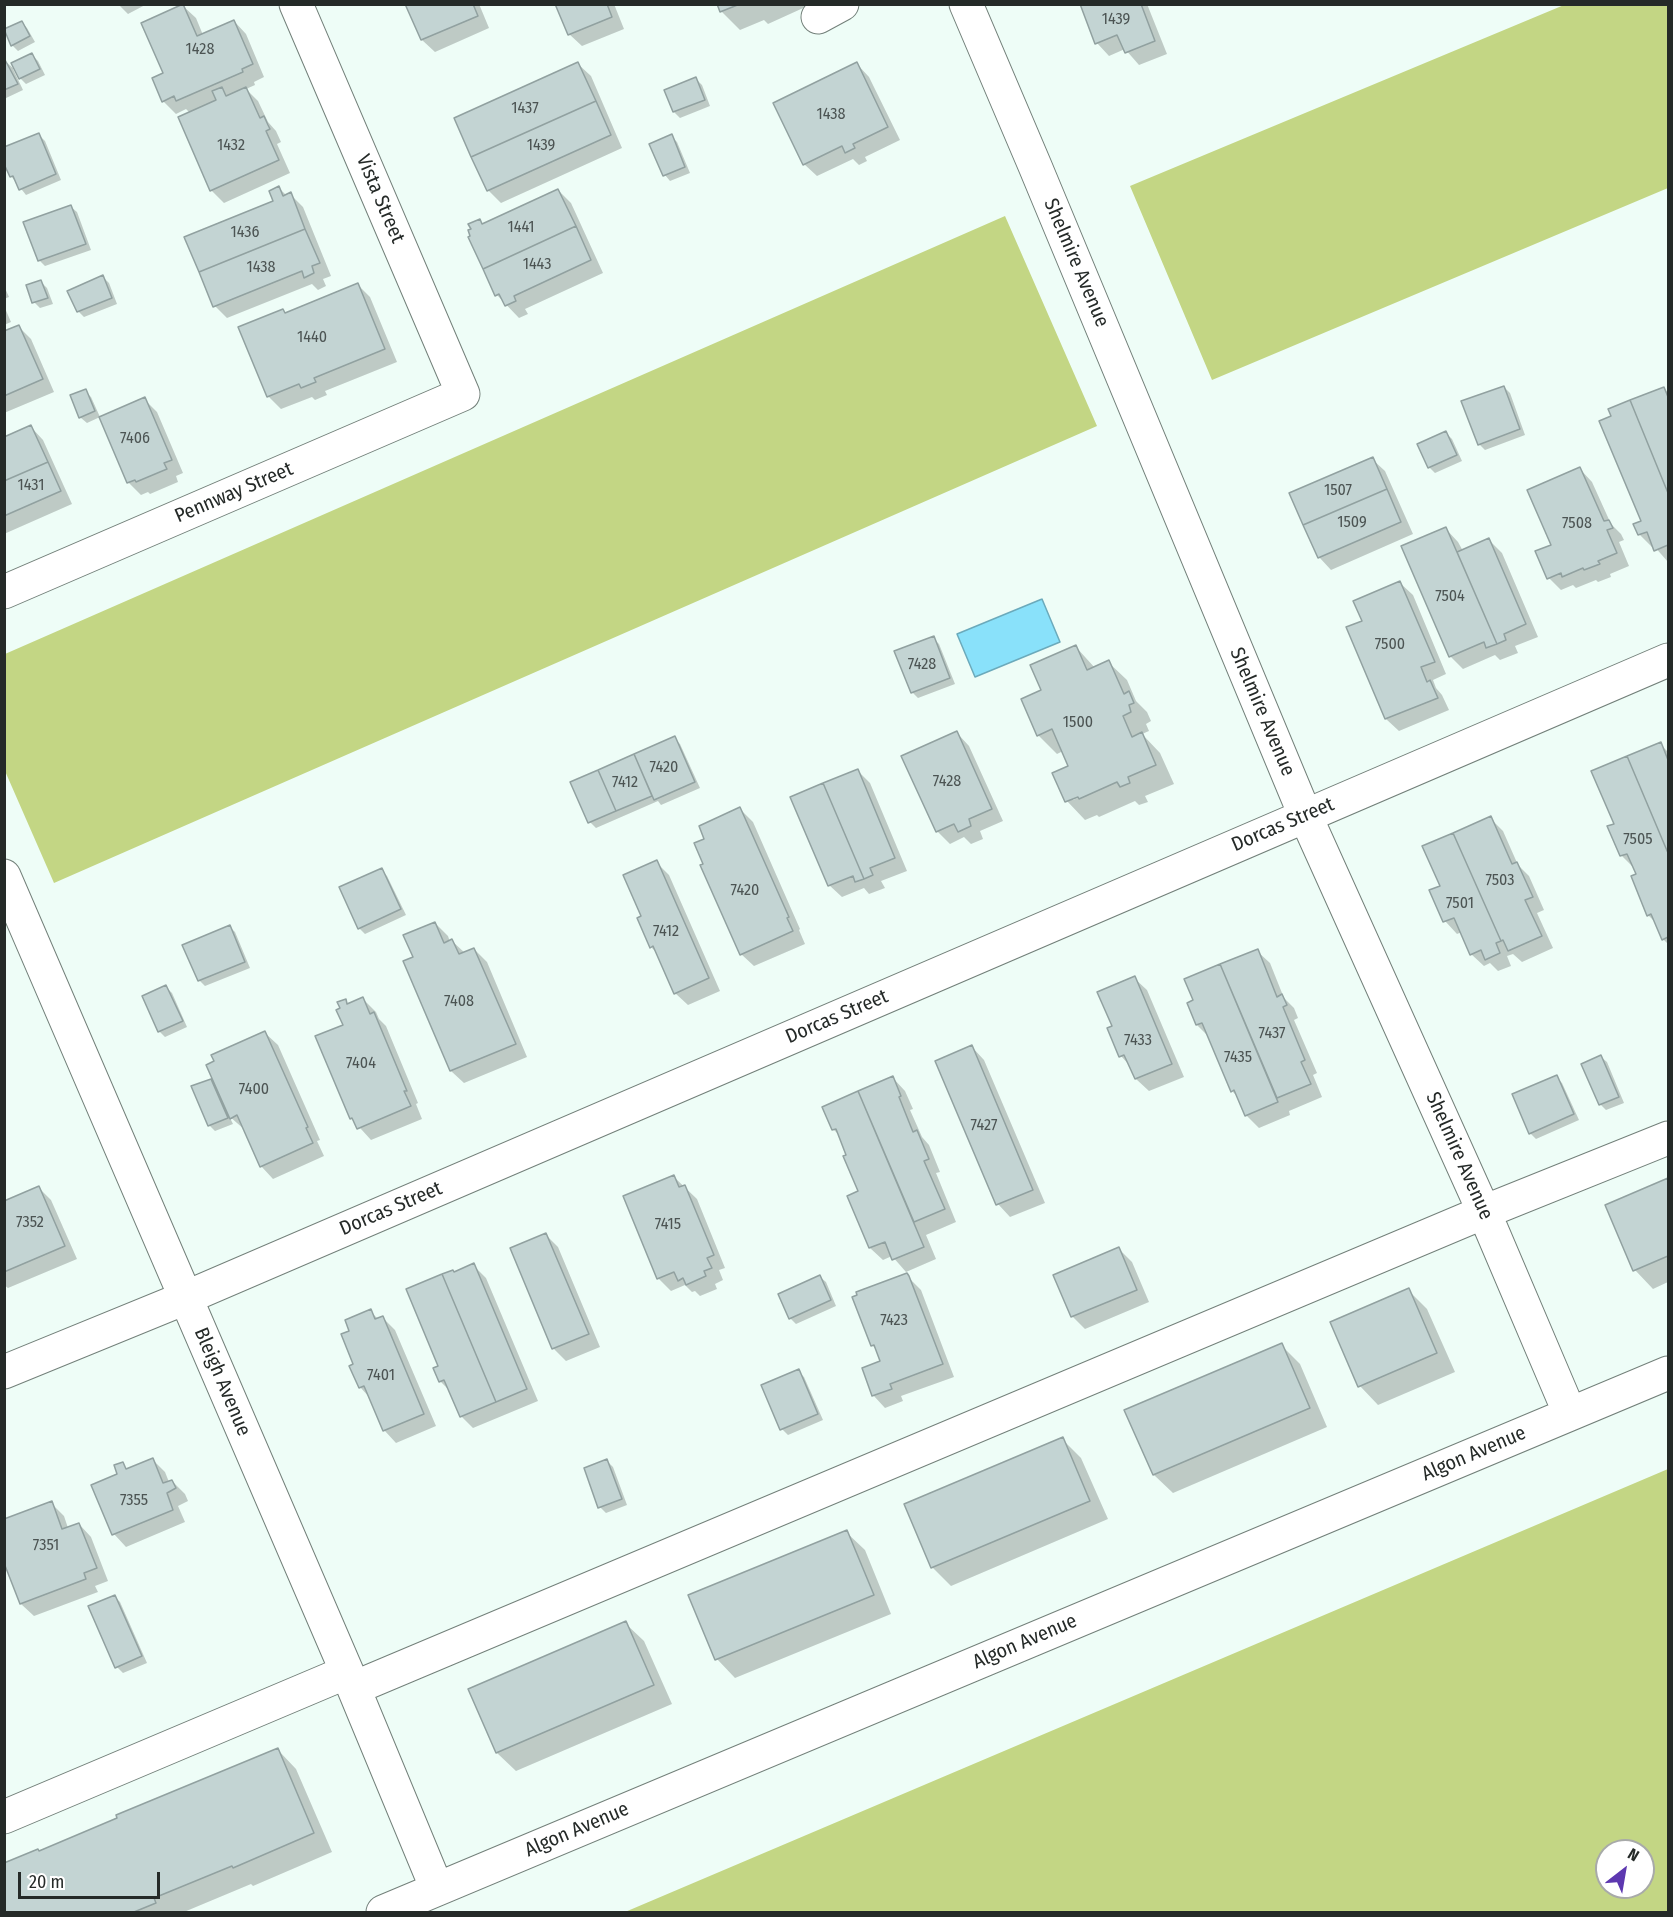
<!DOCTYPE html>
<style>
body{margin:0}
#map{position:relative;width:1673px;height:1917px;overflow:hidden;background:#eefdf7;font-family:"Fira Sans Condensed",sans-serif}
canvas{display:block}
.frame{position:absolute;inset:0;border:6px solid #252a28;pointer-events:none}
.north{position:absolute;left:1595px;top:1839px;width:60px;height:60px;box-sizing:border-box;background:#fff;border:2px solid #a8aaa9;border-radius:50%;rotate:31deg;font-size:16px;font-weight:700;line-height:24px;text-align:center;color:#252a28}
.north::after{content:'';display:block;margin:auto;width:21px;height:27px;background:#5d38b0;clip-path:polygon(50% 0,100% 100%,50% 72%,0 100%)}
.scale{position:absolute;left:18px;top:1872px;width:142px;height:27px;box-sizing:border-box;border:3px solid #252a28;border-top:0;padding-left:8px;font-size:18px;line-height:21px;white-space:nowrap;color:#252a28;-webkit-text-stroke:4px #fff;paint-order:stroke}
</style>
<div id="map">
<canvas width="1673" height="1917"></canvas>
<div class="frame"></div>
<div class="north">N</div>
<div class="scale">20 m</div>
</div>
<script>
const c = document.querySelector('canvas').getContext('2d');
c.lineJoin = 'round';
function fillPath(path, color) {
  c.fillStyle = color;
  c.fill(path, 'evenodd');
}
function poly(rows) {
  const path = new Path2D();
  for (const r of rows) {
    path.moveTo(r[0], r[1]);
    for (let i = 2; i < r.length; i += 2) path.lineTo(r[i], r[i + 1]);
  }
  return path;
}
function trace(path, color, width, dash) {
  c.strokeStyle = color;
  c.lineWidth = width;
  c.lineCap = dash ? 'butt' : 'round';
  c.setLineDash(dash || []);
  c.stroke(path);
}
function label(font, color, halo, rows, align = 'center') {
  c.font = font + ' "Fira Sans Condensed",sans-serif';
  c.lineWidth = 4.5;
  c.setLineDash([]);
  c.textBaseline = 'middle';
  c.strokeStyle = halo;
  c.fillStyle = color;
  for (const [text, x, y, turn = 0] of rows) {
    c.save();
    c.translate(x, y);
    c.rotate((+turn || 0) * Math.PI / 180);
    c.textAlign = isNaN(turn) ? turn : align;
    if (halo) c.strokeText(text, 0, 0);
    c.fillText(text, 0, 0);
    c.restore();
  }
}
const green = poly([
 [1564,5,1668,5,1668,188,1212,380,1130,186],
 [1005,216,1097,426,54,883,5,771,5,654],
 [1668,1469,1668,1912,625,1912],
 [1607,1851,1643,1851,1643,1887,1607,1887]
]);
const water = poly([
 [1042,599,1060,642,975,677,957,634,1042,599]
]);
const shadow = poly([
 [118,4,147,4,128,14],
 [407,4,479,4,489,28,435,52,422,40],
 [556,4,614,4,624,29,582,46,569,34],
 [718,4,812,4,768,24,764,20,740,30,722,12],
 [1081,4,1147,4,1167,54,1139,65,1125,49,1109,56,1097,43],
 [183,6,196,18,203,35,234,21,246,34,264,77,254,82,255,85,246,89,258,101,268,122,276,131,281,142,277,144,290,173,224,203,211,190,190,113,186,109,176,114,163,101,165,74],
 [21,22,27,28,35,42,18,51,12,45],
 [32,55,38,61,45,75,26,84,20,78],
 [4,60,14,69,13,69,23,90,4,99],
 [578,64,591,76,622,148,501,203,488,190],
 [857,64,869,77,900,140,865,157,867,161,859,165,853,159,817,176,804,164],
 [696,79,702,85,710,106,680,118,674,112,666,91],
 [39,135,45,141,61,180,26,195,11,176],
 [671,136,677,142,690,173,670,181,665,175],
 [279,188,287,196,290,194,303,207,331,276,323,279,326,286,318,290,312,284,227,318,215,306,275,202],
 [558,190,571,203,603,273,525,309,528,314,519,318,497,295,473,230,479,221,483,225],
 [71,207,77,212,91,250,45,266,39,260],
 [103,277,109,283,117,304,84,317,78,311],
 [41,282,47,288,53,304,40,308,34,302],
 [357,284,370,297,397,362,325,391,327,395,315,400,312,397,281,409,269,397,240,328,283,311,286,314],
 [4,286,9,297,4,299],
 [4,306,11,322,4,325],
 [19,327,31,339,54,392,4,413,4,333],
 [1504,387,1510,393,1525,435,1485,450,1479,444],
 [1664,388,1668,393,1668,562,1654,546,1652,547,1639,534,1643,522],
 [85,391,91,397,100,417,87,423,81,418,72,396],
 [144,399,157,412,183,473,176,476,178,482,150,494,148,492,141,495,128,482],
 [31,427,43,440,72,504,4,534,4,439],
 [1446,433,1452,439,1462,461,1435,473,1429,467],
 [1372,459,1385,471,1413,534,1331,570,1319,557],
 [1580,469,1592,482,1611,524,1621,534,1624,540,1619,542,1629,566,1610,574,1611,577,1598,582,1596,580,1576,588,1573,585,1561,590,1549,578,1553,546],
 [1446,529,1458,542,1463,551,1489,540,1502,553,1538,637,1515,646,1518,653,1500,660,1495,655,1463,669,1450,656,1403,547],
 [1400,583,1413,595,1446,674,1433,680,1436,688,1442,695,1449,710,1399,731,1386,719,1364,621],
 [933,638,939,644,955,684,918,698,912,692],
 [1076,647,1095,668,1108,662,1127,680,1136,701,1147,712,1151,721,1146,724,1149,731,1142,734,1160,753,1174,784,1145,796,1148,802,1139,805,1135,801,1099,817,1097,815,1085,820,1067,801,1070,766,1063,751,1057,754,1038,735,1043,691],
 [1085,795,1073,800,1073,797],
 [957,733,969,746,1003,821,980,831,983,839,971,844,964,837,950,844,937,831],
 [674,738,680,744,700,788,661,805,658,801,596,828,590,822,572,783],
 [1660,744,1668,752,1668,944,1663,939,1656,923,1648,915,1638,875,1634,868,1622,856,1609,827,1616,825],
 [858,771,870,783,907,871,881,881,885,888,869,894,864,888,842,897,829,885],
 [740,809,753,822,800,929,799,930,805,944,754,966,741,954,705,865,706,840],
 [1490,818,1503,831,1518,865,1529,876,1544,910,1537,913,1553,948,1522,962,1513,954,1507,956,1511,966,1498,971,1490,963,1484,966,1471,954,1462,932,1457,934,1445,921,1442,886],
 [656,862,669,875,720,991,688,1005,675,993,658,954,651,947,639,918,643,917],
 [381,870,387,876,406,915,365,934,359,928],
 [435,923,448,936,450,942,452,941,465,953,474,949,487,962,527,1057,464,1083,451,1071,415,958],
 [229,926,235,932,250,968,205,986,199,980],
 [1257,951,1270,963,1284,998,1294,1008,1298,1018,1294,1020,1317,1073,1313,1075,1322,1097,1289,1111,1290,1115,1259,1128,1246,1115,1239,1098,1232,1091,1209,1037,1197,1025,1189,1003,1194,1001,1186,980],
 [1134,978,1147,990,1184,1077,1149,1091,1136,1079,1131,1067,1121,1056,1114,1027],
 [166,987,172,993,187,1027,165,1037,159,1031],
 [363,999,376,1012,379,1019,386,1026,418,1103,416,1104,422,1119,371,1140,351,1118,345,1026,345,1001,350,1005],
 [265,1033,278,1045,320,1140,317,1141,324,1156,273,1179,261,1166,245,1130,229,1116,233,1124,215,1131,209,1125,211,1080,217,1087],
 [972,1047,984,1060,1045,1203,1010,1217,998,1204],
 [1601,1057,1607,1062,1624,1103,1606,1110,1600,1104],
 [1556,1077,1562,1083,1579,1120,1536,1139,1530,1133],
 [893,1078,905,1091,913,1109,910,1110,922,1137,929,1145,940,1172,936,1173,956,1222,926,1235,936,1259,906,1272,892,1256,883,1260,870,1248,860,1192,848,1155,841,1137,833,1129,824,1107],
 [674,1177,697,1199,725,1268,719,1270,723,1280,715,1284,717,1289,700,1296,695,1291,692,1292,685,1285,671,1291,658,1278],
 [1668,1180,1668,1282,1653,1289,1635,1270,1607,1206],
 [39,1188,51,1200,77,1259,8,1288,4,1285,4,1203],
 [546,1235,558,1247,600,1347,566,1361,554,1349,512,1249],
 [1119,1249,1132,1262,1149,1302,1085,1329,1072,1316],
 [473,1265,486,1278,538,1401,473,1428,461,1416,451,1392,440,1381,440,1367],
 [906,1275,921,1290,954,1377,901,1396,903,1401,885,1408,873,1395,882,1362,877,1350,872,1345],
 [820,1277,826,1282,836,1306,796,1324,790,1318],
 [1408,1290,1427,1309,1455,1372,1378,1405,1360,1386,1332,1323],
 [370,1311,378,1319,383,1318,395,1330,436,1426,396,1443,384,1430,370,1398,360,1387,351,1332],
 [1281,1345,1300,1364,1327,1427,1173,1493,1154,1475],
 [798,1371,804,1377,823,1420,788,1435,782,1429],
 [1062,1439,1081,1458,1108,1519,951,1586,932,1567],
 [153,1460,165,1472,169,1482,172,1481,185,1494,188,1501,178,1506,185,1522,126,1547,114,1534,119,1475,122,1464,128,1470],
 [607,1461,613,1467,627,1505,606,1513,600,1507,585,1469],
 [51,1503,64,1516,68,1528,79,1524,91,1537,108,1581,95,1586,98,1592,34,1616,21,1604,4,1558],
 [846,1532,865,1550,891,1614,735,1678,717,1659],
 [114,1596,120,1602,147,1663,123,1673,117,1667],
 [625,1623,644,1641,672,1704,516,1771,497,1753],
 [278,1750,296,1769,332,1852,253,1886,251,1884,184,1912,4,1912,4,1865,40,1853]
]);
const building = poly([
 [183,4,197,36,234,20,253,64,242,69,243,72,176,101,174,96,162,102,152,78,163,73,141,23,183,4],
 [405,4,473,4,478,16,421,40,405,4],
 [555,4,607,4,612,17,568,35,555,4],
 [717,4,740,4,720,12,717,4],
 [1080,4,1141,4,1155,41,1125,53,1117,35,1095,44,1080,4],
 [22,21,30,36,11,46,4,29,22,21],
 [32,53,40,69,19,79,11,63,32,53],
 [4,58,18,84,4,90,4,58],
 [578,62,596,101,471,157,454,118,578,62],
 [857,62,888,127,853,144,855,148,845,153,842,146,803,165,773,103,857,62],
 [696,77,705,100,673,112,664,90,696,77],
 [222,87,226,96,246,87,260,118,264,116,268,125,270,129,266,131,279,160,210,191,178,117,216,100,212,91,222,87],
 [596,101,611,135,487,191,471,157,596,101],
 [39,133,56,174,19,190,13,176,10,177,4,164,4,147,39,133],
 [672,134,685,167,663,176,649,144,672,134],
 [279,186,283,196,291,192,305,229,199,272,184,237,273,201,269,191,279,186],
 [558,189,576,226,483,269,468,237,470,236,468,230,471,229,468,224,480,219,482,224,558,189],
 [71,205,86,244,38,261,23,222,71,205],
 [576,226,591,260,514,296,516,301,505,306,499,294,495,296,483,269,576,226],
 [305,229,320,263,312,266,314,273,304,278,302,271,213,307,199,272,305,229],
 [103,275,112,298,77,312,67,291,103,275],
 [41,280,48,298,32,303,26,285,41,280],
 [358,283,385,349,314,378,316,382,301,388,299,384,267,397,238,327,283,309,285,313,358,283],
 [19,325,43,379,4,396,4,331,19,325],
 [1504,386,1520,429,1478,445,1461,401,1504,386],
 [1664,387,1668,397,1668,493,1630,400,1664,387],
 [86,389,95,411,79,418,70,395,86,389],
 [145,397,172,460,164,463,167,469,136,482,135,480,127,483,99,417,145,397],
 [1630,400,1668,493,1668,545,1654,551,1647,532,1638,535,1633,524,1641,521,1599,421,1611,416,1608,409,1630,400],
 [31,425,48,462,4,481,4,437,31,425],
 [1446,431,1457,455,1428,468,1417,444,1446,431],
 [1373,457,1387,489,1303,525,1289,493,1373,457],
 [48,462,61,491,4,516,4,481,48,462],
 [1580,467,1604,521,1609,520,1613,528,1607,530,1617,553,1598,561,1600,564,1584,570,1583,568,1562,577,1561,573,1547,579,1535,551,1551,545,1527,490,1580,467],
 [1387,489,1401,522,1318,558,1303,525,1387,489],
 [1446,527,1497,644,1486,648,1484,642,1449,657,1401,546,1446,527],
 [1489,538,1526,624,1504,634,1506,640,1497,644,1457,552,1489,538],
 [1400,581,1435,662,1421,667,1427,682,1430,680,1438,698,1385,719,1346,627,1362,621,1353,601,1400,581],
 [934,636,950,678,911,693,894,651,934,636],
 [1076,645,1087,670,1109,660,1124,694,1129,691,1134,703,1129,705,1131,712,1123,716,1132,737,1142,732,1156,765,1128,777,1130,783,1120,787,1117,782,1079,799,1078,797,1065,802,1052,773,1068,766,1052,729,1037,736,1021,699,1041,690,1030,665,1076,645],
 [957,731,992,809,969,819,971,826,958,832,954,824,936,832,901,756,957,731],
 [675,736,695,782,654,800,634,754,675,736],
 [1661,742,1668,760,1668,853,1627,756,1661,742],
 [634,754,652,796,616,811,598,770,634,754],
 [1627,756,1668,853,1668,937,1662,940,1651,914,1647,916,1631,876,1636,874,1627,854,1620,856,1607,826,1614,824,1591,771,1627,756],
 [858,769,895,858,870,868,873,875,864,879,823,783,858,769],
 [598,770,616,811,588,823,570,782,598,770],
 [823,783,864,879,855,882,853,876,828,886,790,797,823,783],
 [740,807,789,917,787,918,793,931,740,955,700,865,703,864,694,843,704,839,699,826,740,807],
 [1491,816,1512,864,1517,862,1533,897,1525,900,1542,936,1508,951,1503,940,1501,941,1453,833,1491,816],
 [1453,833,1501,941,1496,943,1500,953,1485,960,1481,950,1470,955,1454,918,1443,922,1429,890,1440,886,1422,846,1453,833],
 [657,860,709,978,674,994,653,946,650,948,637,918,641,916,623,875,657,860],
 [382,868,401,909,358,929,339,887,382,868],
 [435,922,444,943,452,939,459,954,474,948,516,1044,450,1071,403,961,413,957,403,935,435,922],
 [230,925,245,962,198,981,182,945,230,925],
 [1258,949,1277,997,1282,994,1287,1005,1283,1007,1305,1060,1301,1062,1311,1084,1277,1098,1220,964,1258,949],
 [1220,964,1278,1102,1245,1116,1234,1090,1231,1092,1202,1023,1196,1025,1187,1003,1193,1000,1184,979,1220,964],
 [1135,976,1172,1064,1135,1079,1124,1055,1119,1057,1107,1028,1112,1026,1097,992,1135,976],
 [166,985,183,1021,158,1032,142,996,166,985],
 [363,997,370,1014,374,1012,407,1091,404,1091,411,1106,357,1129,352,1118,350,1119,315,1036,343,1025,336,1010,340,1008,337,1002,346,999,347,1004,363,997],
 [265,1031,308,1127,306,1128,313,1143,260,1167,237,1115,230,1119,206,1065,214,1061,211,1055,265,1031],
 [972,1045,1033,1190,996,1205,935,1061,972,1045],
 [1601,1055,1619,1097,1599,1105,1581,1064,1601,1055],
 [1557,1075,1574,1114,1529,1134,1512,1094,1557,1075],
 [893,1076,901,1096,899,1097,913,1132,917,1130,929,1159,924,1161,945,1209,914,1222,858,1091,893,1076],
 [211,1079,228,1118,208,1126,191,1086,211,1079],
 [858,1091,924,1247,892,1260,885,1242,869,1248,847,1196,858,1191,843,1156,846,1155,836,1129,832,1130,822,1107,858,1091],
 [674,1175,679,1187,685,1185,714,1255,707,1258,712,1268,704,1271,706,1276,686,1285,683,1278,678,1281,674,1272,657,1279,623,1196,674,1175],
 [1668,1178,1668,1256,1633,1271,1605,1205,1668,1178],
 [39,1186,65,1246,4,1272,4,1201,39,1186],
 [546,1233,589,1334,552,1349,510,1248,546,1233],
 [1119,1247,1137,1290,1071,1317,1053,1275,1119,1247],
 [474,1263,527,1389,496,1402,442,1274,453,1270,454,1272,474,1263],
 [907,1273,909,1276,943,1364,890,1384,892,1389,872,1396,862,1368,880,1361,874,1345,871,1346,852,1297,857,1295,856,1292,907,1273],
 [442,1274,496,1402,460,1417,444,1380,439,1382,433,1368,438,1366,406,1289,442,1274],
 [820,1275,831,1300,789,1319,778,1294,820,1275],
 [1409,1288,1437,1353,1358,1387,1330,1322,1409,1288],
 [371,1309,375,1319,383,1316,424,1414,383,1431,364,1386,359,1388,349,1366,353,1364,341,1334,349,1331,345,1320,371,1309],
 [1282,1343,1310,1408,1153,1475,1124,1410,1282,1343],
 [799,1369,818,1414,780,1430,761,1385,799,1369],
 [1063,1437,1090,1501,931,1568,904,1504,1063,1437],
 [153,1458,163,1483,172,1480,176,1488,167,1493,173,1510,112,1535,91,1485,117,1474,114,1465,123,1462,126,1469,153,1458],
 [607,1459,622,1499,598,1508,584,1468,607,1459],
 [52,1501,62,1529,79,1523,97,1568,84,1573,86,1579,20,1604,4,1563,4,1519,52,1501],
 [847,1530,874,1595,715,1660,688,1595,847,1530],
 [115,1595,142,1656,115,1668,88,1606,115,1595],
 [626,1621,654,1685,496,1753,468,1689,626,1621],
 [278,1748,314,1833,233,1868,232,1866,154,1898,156,1903,134,1912,4,1912,4,1863,38,1849,39,1851,117,1818,116,1815,278,1748]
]);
const minor = poly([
 [966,4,1035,166,1305,815,1484,1212,1570,1414],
 [818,17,842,4],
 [4,592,463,394,296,4],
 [4,876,347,1672,437,1889],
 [4,1372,185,1298,1668,660],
 [354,1688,1484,1212,1668,1138],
 [4,1817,347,1672],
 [383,1912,1668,1373]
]);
const numberNames = [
 ["1439",1116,20],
 ["1428",200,50],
 ["1437",525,109],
 ["1438",831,115],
 ["1432",231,146],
 ["1439",541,146],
 ["1441",521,228],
 ["1436",245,233],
 ["1443",537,265],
 ["1438",261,268],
 ["1440",312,338],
 ["7406",135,439],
 ["1431",31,486],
 ["1507",1338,491],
 ["1509",1352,523],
 ["7508",1577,524],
 ["7504",1450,597],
 ["7500",1390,645],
 ["7428",922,665],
 ["1500",1078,723],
 ["7420",664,768],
 ["7428",947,782],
 ["7412",625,783],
 ["7505",1638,840],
 ["7503",1500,881],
 ["7420",745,891],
 ["7501",1460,904],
 ["7412",666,932],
 ["7408",459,1002],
 ["7437",1272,1034],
 ["7433",1138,1041],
 ["7435",1238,1058],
 ["7404",361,1064],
 ["7400",254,1090],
 ["7427",984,1126],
 ["7352",30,1223],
 ["7415",668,1225],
 ["7423",894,1321],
 ["7401",381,1376],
 ["7355",134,1501],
 ["7351",46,1546]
];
const streetNames = [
 ["Vista Street",380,199,67],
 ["Shelmire Avenue",1076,263,67],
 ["Pennway Street",234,493,-23],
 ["Shelmire Avenue",1262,712,67],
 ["Dorcas Street",1283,825,-23],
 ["Dorcas Street",837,1017,-23],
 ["Shelmire Avenue",1459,1156,66],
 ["Dorcas Street",391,1209,-23],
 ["Bleigh Avenue",222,1382,67],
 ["Algon Avenue",1474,1454,-23],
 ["Algon Avenue",1025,1642,-23],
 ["Algon Avenue",577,1830,-23]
];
fillPath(green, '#c3d684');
fillPath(water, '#89e1fa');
trace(water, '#6baabb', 1.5);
fillPath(shadow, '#0003');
fillPath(building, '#c3d4d3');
trace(building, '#91a1a0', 1.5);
trace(minor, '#73807a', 35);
trace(minor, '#fff', 33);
label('16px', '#4c5453', null, numberNames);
label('20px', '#252a28', '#fff', streetNames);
</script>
